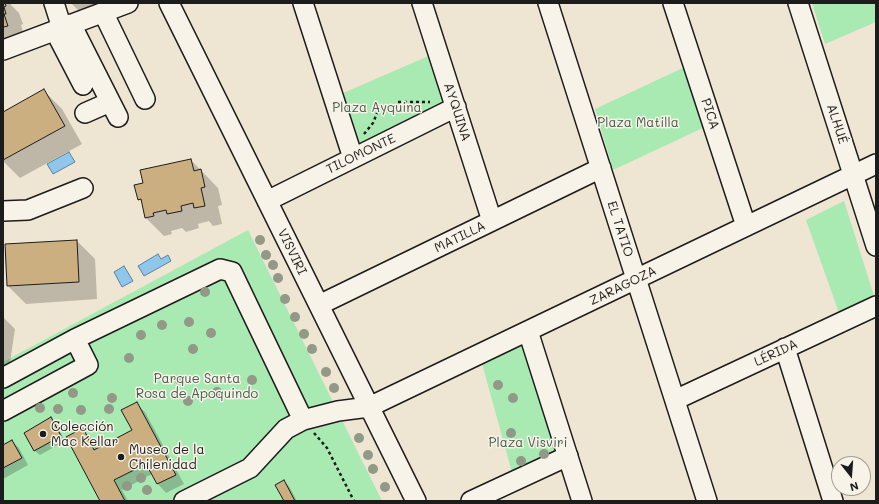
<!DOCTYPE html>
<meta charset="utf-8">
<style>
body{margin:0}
#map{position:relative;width:879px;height:504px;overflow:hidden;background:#eee5d3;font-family:Mali,sans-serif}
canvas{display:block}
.frame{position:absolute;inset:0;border:4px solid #1c1c1c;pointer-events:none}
.north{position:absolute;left:831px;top:456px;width:40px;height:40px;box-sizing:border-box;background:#f7f3e8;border:1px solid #9f9d96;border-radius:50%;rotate:163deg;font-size:11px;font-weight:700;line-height:16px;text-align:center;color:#1c1c1c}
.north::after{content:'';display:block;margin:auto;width:14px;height:18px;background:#1c1c1c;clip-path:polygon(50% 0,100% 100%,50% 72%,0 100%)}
</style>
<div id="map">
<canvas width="879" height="504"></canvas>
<div class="frame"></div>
<div class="north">N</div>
</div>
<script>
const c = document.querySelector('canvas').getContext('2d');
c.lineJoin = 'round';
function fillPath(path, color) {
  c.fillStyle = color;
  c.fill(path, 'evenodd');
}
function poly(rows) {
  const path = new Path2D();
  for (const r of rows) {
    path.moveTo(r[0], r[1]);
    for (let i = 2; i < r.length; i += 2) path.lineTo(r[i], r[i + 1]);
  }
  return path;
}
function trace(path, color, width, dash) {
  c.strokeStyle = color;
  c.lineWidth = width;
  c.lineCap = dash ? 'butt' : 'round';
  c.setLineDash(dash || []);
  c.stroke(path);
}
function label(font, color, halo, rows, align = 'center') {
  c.font = font + ' Mali,sans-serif';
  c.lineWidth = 3;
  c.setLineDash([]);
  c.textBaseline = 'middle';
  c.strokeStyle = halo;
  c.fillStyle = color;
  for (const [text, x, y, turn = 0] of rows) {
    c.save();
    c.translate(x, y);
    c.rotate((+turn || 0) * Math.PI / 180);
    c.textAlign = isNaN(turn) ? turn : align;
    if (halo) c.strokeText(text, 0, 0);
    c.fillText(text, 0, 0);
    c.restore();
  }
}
const green = poly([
 [812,3,876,3,876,22,825,44],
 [433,54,447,102,360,146,341,94],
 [687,66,705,127,613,170,595,109],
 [844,201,875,299,839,313,806,220],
 [248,230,382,501,3,501,3,362],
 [522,341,558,456,513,476,481,360]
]);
const water = poly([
 [69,152,75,162,53,174,47,164,69,152],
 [158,254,161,259,168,255,171,261,144,276,138,266,158,254],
 [124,266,133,281,122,287,114,272,124,266]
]);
const shadow = poly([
 [3,3,11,3,11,5,19,13,23,24,21,25,23,32,21,32,25,44,3,52],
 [71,3,112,3,82,14],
 [44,91,62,109,82,144,20,178,3,161,3,114],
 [191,160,218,188,222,205,218,206,222,224,213,226,209,221,198,224,199,228,186,232,182,228,171,231,172,234,164,236,146,218,143,203,139,199,144,184],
 [77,241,95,259,97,299,26,304,8,286],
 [3,317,15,329,9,369,3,368],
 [136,403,145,412,184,484,166,493,158,484,152,474,122,490,128,501,101,501,82,429,91,438,97,449,133,430],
 [51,418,55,423,65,441,40,455,35,451,25,433],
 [12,441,19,448,28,465,3,479,3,446],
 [284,481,289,486,297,501,285,501]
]);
const building = poly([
 [3,3,5,3,6,6,4,7,6,14,4,14,8,26,3,27,3,3],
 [44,89,65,126,3,160,3,112,44,89],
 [191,159,194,171,201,169,205,187,201,188,205,206,194,208,193,203,181,206,182,211,167,214,166,210,153,213,154,216,145,218,141,199,138,200,134,185,143,183,140,170,191,159],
 [77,240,79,282,7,286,5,244,77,240],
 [137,402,176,475,157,484,146,464,114,480,125,501,100,501,66,437,83,428,94,450,132,430,121,410,137,402],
 [51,417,61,436,34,451,24,433,51,417],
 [12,440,22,458,3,468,3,445,12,440],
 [284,480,295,501,284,501,275,485,284,480]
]);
const path = poly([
 [398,102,430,102],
 [364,134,373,123,377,113],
 [314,433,327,448,354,501]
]);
const minor = poly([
 [54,3,62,28],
 [169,3,416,501],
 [303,3,353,158],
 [422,3,492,221],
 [548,3,707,501],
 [673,3,746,226],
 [798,3,876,246],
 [103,12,145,99],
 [71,24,118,117],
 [55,31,83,85],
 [3,50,128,3],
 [85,113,110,102],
 [267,201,456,107],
 [3,211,28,210,83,188],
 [319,305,601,168],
 [528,331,582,501],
 [785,348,833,501],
 [3,378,75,339,220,269,232,272,303,420,286,429,250,468,184,501],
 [675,400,876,306],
 [3,411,88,365,75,339],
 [303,420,338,411,369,407,876,164],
 [471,501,568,456]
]);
const trees = [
 [260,240],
 [266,255],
 [273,265],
 [278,278],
 [205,292],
 [285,299],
 [295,317],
 [189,322],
 [162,325],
 [211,333],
 [304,334],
 [141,335],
 [193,349],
 [312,349],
 [129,358],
 [326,372],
 [180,380],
 [252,380],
 [498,385],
 [334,388],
 [217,392],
 [73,393],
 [112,398],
 [513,398],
 [188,401],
 [40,408],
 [58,409],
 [109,409],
 [81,410],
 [511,433],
 [359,438],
 [544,454],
 [368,455],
 [521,461],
 [373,469],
 [141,478],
 [127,486],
 [385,487],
 [147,490]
];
const markers = [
 [43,434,4,"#1c1c1c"],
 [121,457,4,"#1c1c1c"]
];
const parkNames = [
 ["Plaza Ayquina",377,108],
 ["Plaza Matilla",638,123],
 ["Parque Santa",197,379],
 ["Rosa de Apoquindo",197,394],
 ["Plaza Visviri",528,443]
];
const streetNames = [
 ["AYQUINA",457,112,72],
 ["PICA",710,114,72],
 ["ALHUÉ",837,124,72],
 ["TILOMONTE",361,154,-26],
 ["EL TATIO",620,229,72],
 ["MATILLA",460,237,-26],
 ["VISVIRI",292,252,64],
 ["ZARAGOZA",623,286,-26],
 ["LÉRIDA",776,353,-25]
];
const poiNames = [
 ["Colección",51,427],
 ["Mac Kellar",51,442],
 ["Museo de la",129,450],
 ["Chilenidad",129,465]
];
fillPath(green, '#a9eab3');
fillPath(water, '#8ec6ec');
trace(water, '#608299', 1);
fillPath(shadow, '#0003');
fillPath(building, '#ccaf81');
trace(building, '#1c1c1c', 1);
trace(minor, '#1c1c1c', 22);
trace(path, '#1c1c1c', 2.5, [3, 3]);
trace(minor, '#f7f3e8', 19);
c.fillStyle = '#929987';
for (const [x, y] of trees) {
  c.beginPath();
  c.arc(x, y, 5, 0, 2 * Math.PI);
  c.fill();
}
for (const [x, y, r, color] of markers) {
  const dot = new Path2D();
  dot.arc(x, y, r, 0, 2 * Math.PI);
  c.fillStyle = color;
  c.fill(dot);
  trace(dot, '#f7f3e8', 1.5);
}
label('13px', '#465a49', '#f7f3e8', parkNames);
label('13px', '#1c1c1c', '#f7f3e8', streetNames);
label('13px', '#1c1c1c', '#f7f3e8', poiNames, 'left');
</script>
